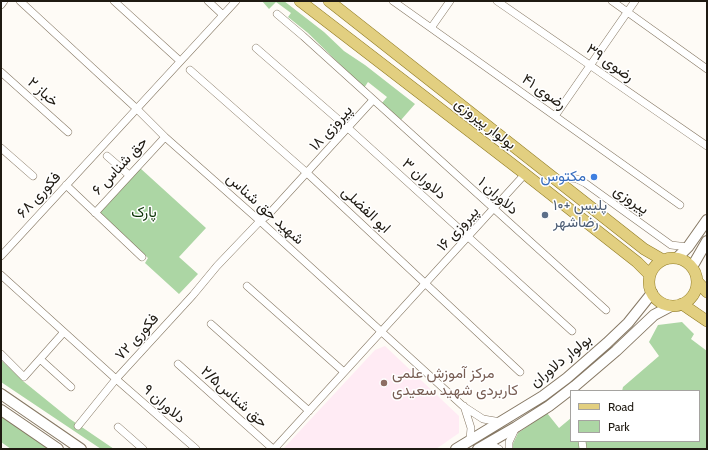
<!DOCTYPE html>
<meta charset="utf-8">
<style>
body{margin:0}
#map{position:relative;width:708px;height:450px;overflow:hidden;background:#fefbf6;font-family:Cabin,sans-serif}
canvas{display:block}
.frame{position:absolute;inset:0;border:2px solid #1f1a12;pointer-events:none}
.legend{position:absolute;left:570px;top:390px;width:130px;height:52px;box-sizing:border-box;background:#fff;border:1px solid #a5a3a0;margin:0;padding:5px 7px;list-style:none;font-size:12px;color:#1f1a12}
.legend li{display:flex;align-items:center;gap:8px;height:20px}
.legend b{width:20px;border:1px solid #a5a3a0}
</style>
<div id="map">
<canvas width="708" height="450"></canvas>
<div class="frame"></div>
<ul class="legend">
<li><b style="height:5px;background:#e2cf80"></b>Road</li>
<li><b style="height:11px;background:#acd6a4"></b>Park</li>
</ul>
</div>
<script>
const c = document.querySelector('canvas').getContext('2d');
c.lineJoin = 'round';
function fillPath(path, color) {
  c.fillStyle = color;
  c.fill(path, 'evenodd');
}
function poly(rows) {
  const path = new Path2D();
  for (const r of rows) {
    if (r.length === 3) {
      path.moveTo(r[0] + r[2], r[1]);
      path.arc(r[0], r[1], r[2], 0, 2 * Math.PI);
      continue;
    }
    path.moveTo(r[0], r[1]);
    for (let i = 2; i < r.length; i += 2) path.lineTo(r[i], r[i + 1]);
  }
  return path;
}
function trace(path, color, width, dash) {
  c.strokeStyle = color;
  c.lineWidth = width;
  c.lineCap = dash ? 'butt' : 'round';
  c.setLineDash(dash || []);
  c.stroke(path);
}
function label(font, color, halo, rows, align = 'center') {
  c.font = font + ' Cabin,Vazirmatn,sans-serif';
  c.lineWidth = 3;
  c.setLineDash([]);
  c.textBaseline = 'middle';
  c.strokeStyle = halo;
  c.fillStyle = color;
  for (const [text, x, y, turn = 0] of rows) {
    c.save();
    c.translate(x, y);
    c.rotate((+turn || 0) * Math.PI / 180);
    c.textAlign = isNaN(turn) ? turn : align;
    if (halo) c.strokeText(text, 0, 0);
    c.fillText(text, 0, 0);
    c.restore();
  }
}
const education = poly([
 [385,346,459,416,459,433,436,449,283,449,375,350]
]);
const green = poly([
 [262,1,284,1,324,32,344,51,365,65,415,104,401,120,382,103,387,97,368,82,364,88,308,33,288,17,291,13,276,2,269,9],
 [140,168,206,228,179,257,198,274,179,294,145,263,148,258,99,213],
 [682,322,694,334,691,339,707,351,707,449,513,449,512,446,518,433,547,413,559,428,571,418,571,441,699,441,699,391,622,391,623,387,659,356,649,342,658,325],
 [1,360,23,381,70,419,114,449,101,449,1,382],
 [1,415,51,449,11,449,1,442]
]);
const street = poly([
 [20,1,137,109,165,137,260,221,463,406,483,419,501,422],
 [114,1,180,61],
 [208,1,223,15],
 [393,1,680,205],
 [497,1,707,146],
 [612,1,707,69],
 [1,5,4,1],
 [277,14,303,36,606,310],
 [431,28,450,1],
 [256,48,348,128,572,331],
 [190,70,307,173,520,372],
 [1,72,68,132],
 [555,116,635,1],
 [1,148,33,176],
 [107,156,129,175],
 [558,181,567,178,577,179,585,183,671,245,688,247],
 [66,185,142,257],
 [95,213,165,137],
 [1,256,236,1],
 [1,275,116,379,196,449],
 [247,286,344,372],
 [211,324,309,411],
 [1,354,24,377,64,332],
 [40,359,71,387],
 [178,364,273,449],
 [464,406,471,428,470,439],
 [78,426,116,379,193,295,217,266,260,221,268,215,373,100],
 [118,427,143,449],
 [582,441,583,449],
 [487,443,499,449],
 [274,449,525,174],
 [509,449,509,442,516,427]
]);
const secondary = poly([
 [677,258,688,247,707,220],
 [692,267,707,241],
 [1,394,81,449],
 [1,410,58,449],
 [456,449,543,396,567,378,607,343,628,323,652,293],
 [478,449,516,427,549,406,575,386,616,351,654,315,671,306]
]);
const primary = poly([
 [300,1,525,174,637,262,650,275],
 [329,1,644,249,663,260],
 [673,282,24],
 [697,281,707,292],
 [682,304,707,321]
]);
const markers = [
 [594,177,4,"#3f7fe0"],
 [545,215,4,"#5c6f8a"],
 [384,383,4,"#8d6e63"]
];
const streetNames = [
 ["رضوی ۳۹",610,63,35],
 ["خباز ۲",43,92,42],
 ["رضوی ۴۱",544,92,35],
 ["بولوار پیروزی",485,124,38],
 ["پیروزی ۱۸",331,128,-48],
 ["حق شناس ۶",120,166,-47],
 ["دلاوران ۳",424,179,42],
 ["فکوری ۶۸",39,195,-47],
 ["دلاوران ۱",498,196,42],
 ["پیروزی",631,200,35],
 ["شهید حق شناس",265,209,42],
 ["ابو الفضلی",366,210,43],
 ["پیروزی ۱۶",458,229,-48],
 ["فکوری ۷۲",137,337,-48],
 ["بولوار دلاوران",561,361,-39],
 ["حق شناس۲/۵",234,397,42],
 ["دلاوران ۹",164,404,41]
];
const shopNames = [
 ["مکتوس",586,177]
];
const serviceNames = [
 ["پلیس +۱۰",553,206],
 ["رضاشهر",553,223]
];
const parkNames = [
 ["پارک",144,213]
];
const educationNames = [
 ["مرکز آموزش علمی",392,374],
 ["کاربردی شهید سعیدی",392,391]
];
fillPath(education, '#ffebf4');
fillPath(green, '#acd6a4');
trace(street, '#867864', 8);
trace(secondary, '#867864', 12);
trace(primary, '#917b23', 12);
trace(street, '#fff', 7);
trace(secondary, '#fff', 10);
trace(primary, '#e2cf80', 11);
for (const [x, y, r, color] of markers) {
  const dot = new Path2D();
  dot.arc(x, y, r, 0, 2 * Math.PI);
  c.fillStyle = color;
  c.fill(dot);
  trace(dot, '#fff', 1.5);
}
label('15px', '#1f1a12', '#fff', streetNames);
label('15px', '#366cbe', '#fff', shopNames, 'right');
label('15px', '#4e5e75', '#fff', serviceNames, 'left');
label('15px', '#0b3204', '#fff', parkNames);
label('15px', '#785e54', '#fff', educationNames, 'left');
</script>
